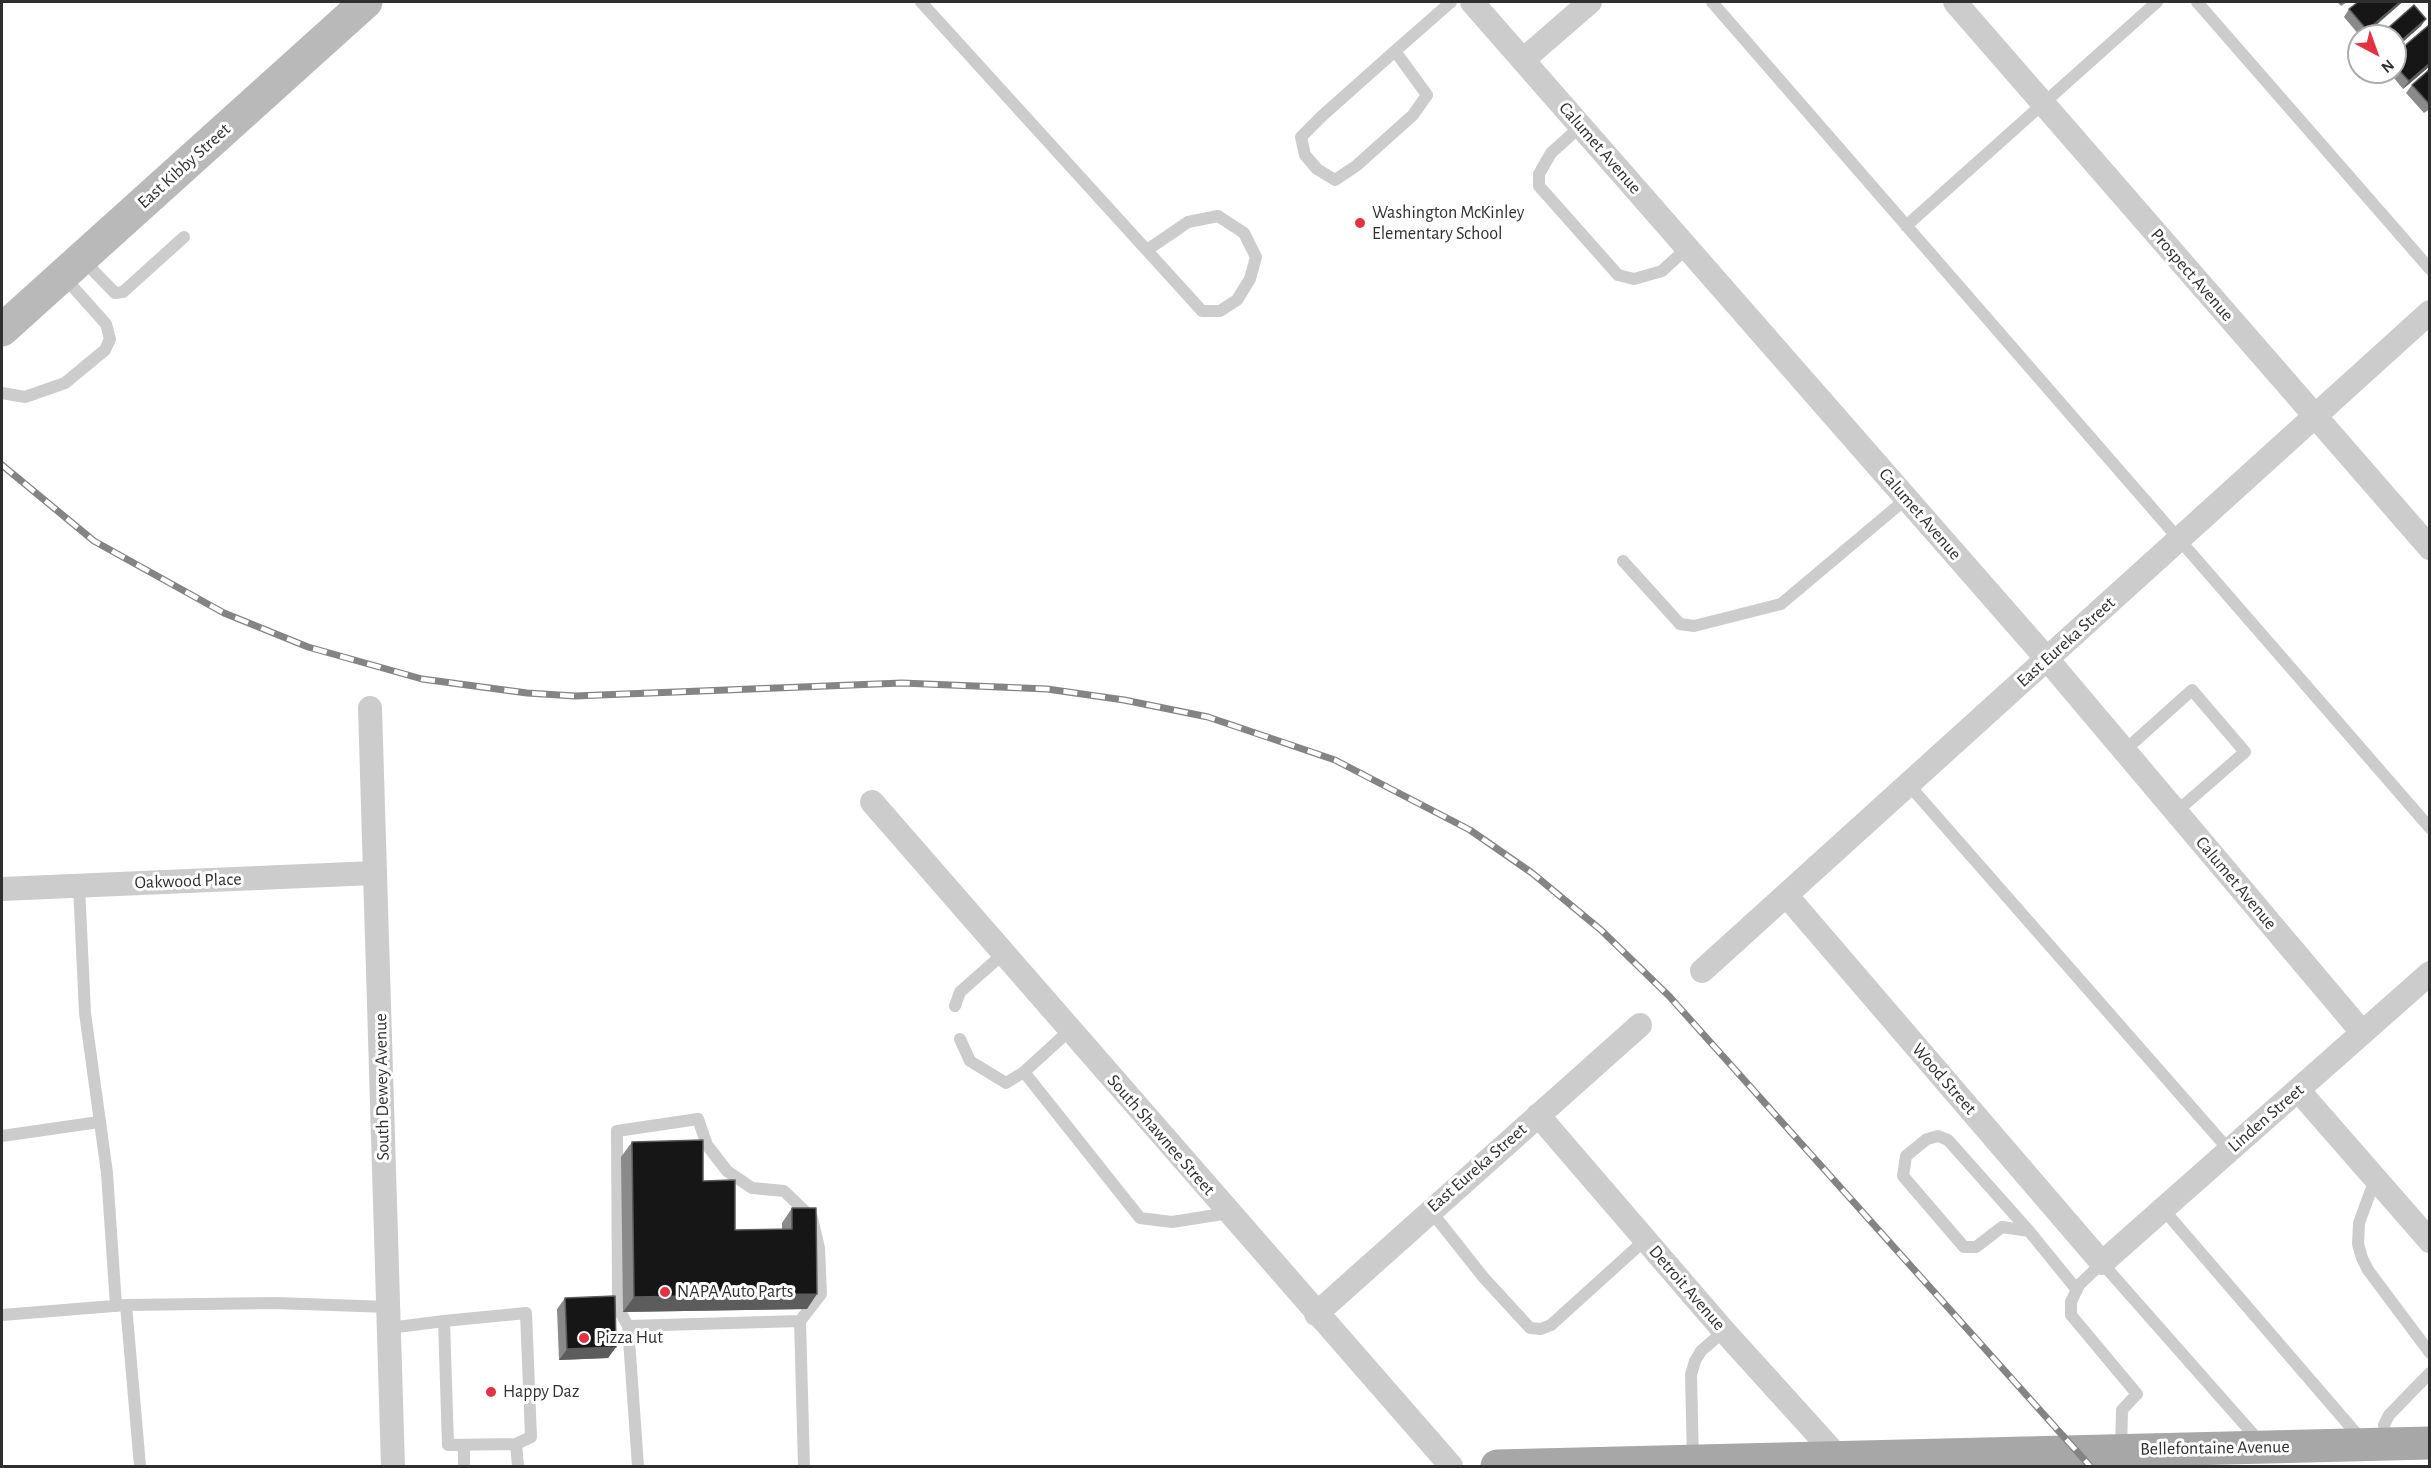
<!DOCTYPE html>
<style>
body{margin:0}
#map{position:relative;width:2431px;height:1468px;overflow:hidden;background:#fff;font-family:"Alegreya Sans",sans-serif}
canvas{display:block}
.frame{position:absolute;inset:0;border:3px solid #2f2f2f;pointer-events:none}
.north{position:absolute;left:2347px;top:24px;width:60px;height:60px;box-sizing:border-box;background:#fff;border:2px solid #acacac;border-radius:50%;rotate:139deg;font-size:16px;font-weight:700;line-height:24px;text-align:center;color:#2f2f2f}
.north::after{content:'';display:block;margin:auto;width:21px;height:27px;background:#e53242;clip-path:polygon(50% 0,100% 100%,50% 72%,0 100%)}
</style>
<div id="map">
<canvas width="2431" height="1468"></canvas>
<div class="frame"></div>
<div class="north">N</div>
</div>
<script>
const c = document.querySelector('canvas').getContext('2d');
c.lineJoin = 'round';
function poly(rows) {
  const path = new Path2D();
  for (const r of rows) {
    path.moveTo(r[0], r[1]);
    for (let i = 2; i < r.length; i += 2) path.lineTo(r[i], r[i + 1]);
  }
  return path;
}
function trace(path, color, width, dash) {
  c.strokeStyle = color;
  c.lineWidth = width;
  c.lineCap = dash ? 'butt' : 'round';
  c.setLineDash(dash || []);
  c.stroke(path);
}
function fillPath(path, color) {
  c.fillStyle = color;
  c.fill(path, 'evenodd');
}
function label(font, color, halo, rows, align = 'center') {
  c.font = font + ' "Alegreya Sans",sans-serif';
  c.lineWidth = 6;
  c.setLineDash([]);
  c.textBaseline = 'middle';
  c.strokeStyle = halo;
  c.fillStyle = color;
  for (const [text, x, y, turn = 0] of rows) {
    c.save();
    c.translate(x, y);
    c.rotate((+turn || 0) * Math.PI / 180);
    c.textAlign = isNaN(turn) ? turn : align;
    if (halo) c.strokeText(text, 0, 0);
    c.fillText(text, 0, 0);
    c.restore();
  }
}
const lane = poly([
 [921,2,1202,311,1220,311,1237,300,1250,279,1256,257,1244,233,1218,216,1188,222,1147,250],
 [1712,2,2430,828],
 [2197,2,2430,269],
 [1395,51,1427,95,1413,115,1356,166,1335,180,1317,169,1305,155,1301,137,1322,116,1395,51,1451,2],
 [1581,126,1551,153,1539,174,1539,186,1618,275,1634,279,1662,271,1687,248],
 [1906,226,2157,2],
 [82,259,115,293,123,292,184,237],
 [2,393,25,397,65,383,105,350,110,339,106,324,64,277],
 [1623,561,1680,624,1694,626,1781,604,1906,499],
 [2124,751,2192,690,2245,752,2176,812],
 [1908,784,2229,1150],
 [79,886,85,1013,107,1173,116,1306],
 [955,1006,960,992,1003,954],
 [1070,1030,1024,1072,1140,1218,1172,1222,1229,1213],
 [960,1039,970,1061,1006,1083,1024,1072],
 [2,1136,99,1122],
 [2375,1179,2359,1223,2358,1244,2362,1258,2368,1270,2430,1353],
 [2163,1209,2361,1439],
 [1430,1210,1484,1278,1530,1328,1541,1329,1551,1325,1645,1240],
 [2029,1231,2002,1227,1976,1247,1964,1247,1903,1176,1906,1156,1927,1139,1938,1136,1948,1140,2029,1231,2077,1290],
 [126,1305,140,1466],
 [526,1313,531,1437,516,1444,448,1445,444,1321,526,1313],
 [2,1315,126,1305,276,1303,388,1307],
 [628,1326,622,1315,618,1296,617,1131,698,1119,707,1145,727,1171,752,1188,784,1191,812,1218,819,1248,821,1294,800,1321],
 [389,1328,444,1321],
 [2388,1443,2384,1425,2389,1415,2430,1373],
 [516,1444,518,1466],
 [2121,1450,2122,1410,2137,1394,2071,1315,2071,1302,2079,1285,2102,1263,2260,1442],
 [1693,1461,1691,1375,1695,1361,1701,1351,1724,1331],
 [464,1466,464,1445],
 [638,1466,628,1326,800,1321,804,1466]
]);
const street = poly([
 [1472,2,2047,659,2362,1032],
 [1955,2,2430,548],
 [1523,60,1590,2],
 [370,708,393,1466],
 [872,802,1451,1466],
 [2,889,374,873],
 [1786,895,2102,1263,2430,973],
 [1702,971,2430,312],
 [2298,1090,2430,1241],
 [1538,1115,1724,1331,1839,1458],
 [1316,1314,1640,1025]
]);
const secondary = poly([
 [2,330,366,2]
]);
const primary = poly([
 [1497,1466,2430,1443]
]);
const rail = poly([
 [2,465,94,541,224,613,308,647,422,679,527,693,575,696,902,683,1047,689,1124,700,1208,717,1335,760,1470,830,1532,873,1601,930,1669,996,2090,1466]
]);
const wall = poly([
 [2337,2,2347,2,2341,6],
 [2358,2,2402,2,2399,5,2364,36,2360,36,2344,17,2349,9],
 [2430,26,2430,66,2403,89,2389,72,2395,72,2395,54],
 [2430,69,2430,109,2424,113,2406,93,2412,85],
 [632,1142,735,1230,782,1229,782,1223,792,1208,807,1309,623,1312,621,1157],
 [565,1298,616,1347,608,1358,559,1360,557,1309]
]);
const shadedWall = poly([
 [2400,2,2402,2,2399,5,2363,36,2367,30],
 [2426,19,2421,26,2395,49,2395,46],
 [2430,63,2430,66,2403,89,2409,81],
 [817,1294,807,1309,623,1312,634,1297],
 [616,1347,608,1358,559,1360,567,1349]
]);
const building = poly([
 [2358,2,2400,2,2367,30,2349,9,2358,2],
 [2414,5,2426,19,2395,46,2395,36,2379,36,2414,5],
 [2429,25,2430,63,2409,81,2395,66,2395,54,2429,25],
 [2430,69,2430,105,2412,85,2430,69],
 [703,1140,703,1181,735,1180,735,1230,792,1229,792,1208,816,1208,817,1294,634,1297,632,1142,703,1140],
 [615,1296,616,1347,567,1349,565,1298,615,1296]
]);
const markers = [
 [1360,223,6,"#e53242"],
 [665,1292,6,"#e53242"],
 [584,1338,6,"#e53242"],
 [491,1392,6,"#e53242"]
];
const streetNames = [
 ["Calumet Avenue",1600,148,49],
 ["East Kibby Street",184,166,-42],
 ["Prospect Avenue",2192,275,49],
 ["Calumet Avenue",1920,514,49],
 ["East Eureka Street",2066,642,-42],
 ["Oakwood Place",188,881,-2],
 ["Calumet Avenue",2236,883,50],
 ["Wood Street",1944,1079,49],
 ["South Dewey Avenue",382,1087,-91],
 ["Linden Street",2266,1118,-41],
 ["South Shawnee Street",1161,1135,49],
 ["East Eureka Street",1477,1168,-41],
 ["Detroit Avenue",1687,1288,49],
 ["Bellefontaine Avenue",2215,1448,-1]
];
const poiNames = [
 ["Washington McKinley",1372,213],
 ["Elementary School",1372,234],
 ["NAPA Auto Parts",677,1292],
 ["Pizza Hut",596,1338],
 ["Happy Daz",503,1392]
];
trace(lane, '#ccc', 12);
trace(street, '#ccc', 24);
trace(secondary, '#b9b9b9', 33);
trace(primary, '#a7a7a7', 33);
trace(rail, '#848484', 7);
trace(rail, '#fff', 4.5, [14]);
fillPath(wall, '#8a8a8a');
fillPath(shadedWall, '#5c5c5c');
fillPath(building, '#161616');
trace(building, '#5c5c5c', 1.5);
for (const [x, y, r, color] of markers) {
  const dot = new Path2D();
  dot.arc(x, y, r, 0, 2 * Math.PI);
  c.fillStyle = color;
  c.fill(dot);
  trace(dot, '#fff', 2);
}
label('18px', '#2f2f2f', '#fff', streetNames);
label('18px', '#2f2f2f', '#fff', poiNames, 'left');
</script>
